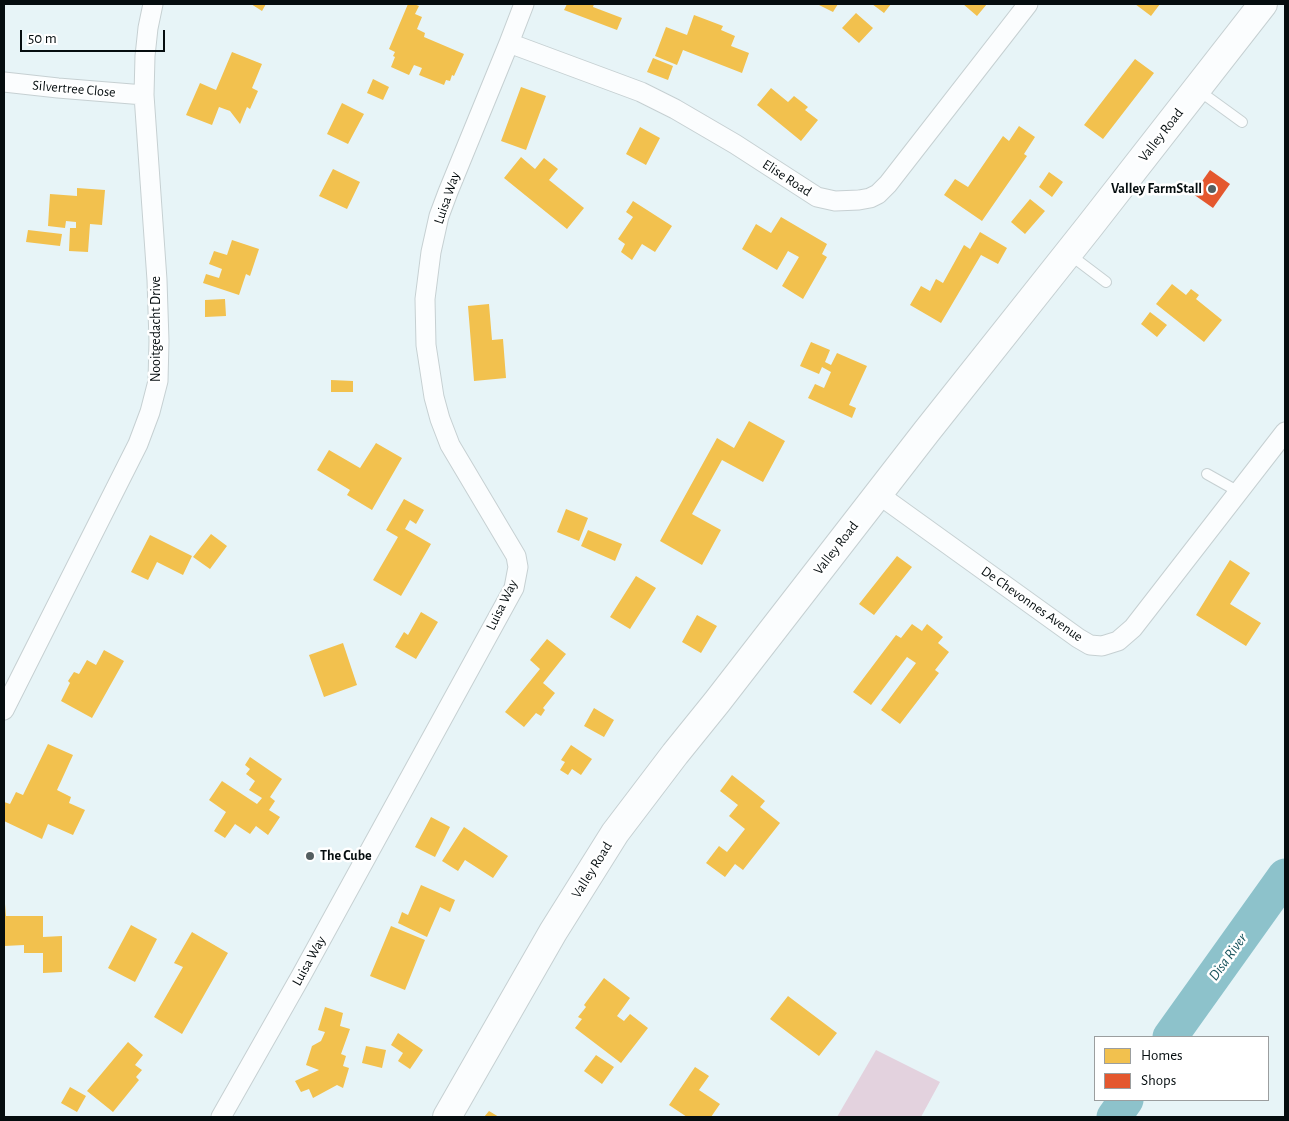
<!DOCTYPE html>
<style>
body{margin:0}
#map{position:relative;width:1289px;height:1121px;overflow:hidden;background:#e7f4f7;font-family:"Alegreya Sans",sans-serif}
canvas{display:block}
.frame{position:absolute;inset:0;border:5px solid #050d0f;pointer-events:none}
.legend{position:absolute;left:1094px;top:1036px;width:175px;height:65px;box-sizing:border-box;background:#fff;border:1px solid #9b9e9f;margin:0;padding:6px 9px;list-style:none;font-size:15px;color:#050d0f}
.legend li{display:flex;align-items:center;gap:10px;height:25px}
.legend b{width:25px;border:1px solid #9b9e9f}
.scale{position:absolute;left:20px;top:30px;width:145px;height:22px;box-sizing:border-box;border:2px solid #050d0f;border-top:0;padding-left:6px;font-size:15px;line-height:18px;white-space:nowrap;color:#050d0f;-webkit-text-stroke:4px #fff;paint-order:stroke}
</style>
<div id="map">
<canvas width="1289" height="1121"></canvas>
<div class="frame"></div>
<ul class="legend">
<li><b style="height:14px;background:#f2c14e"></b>Homes</li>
<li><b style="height:14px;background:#e4572e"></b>Shops</li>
</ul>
<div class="scale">50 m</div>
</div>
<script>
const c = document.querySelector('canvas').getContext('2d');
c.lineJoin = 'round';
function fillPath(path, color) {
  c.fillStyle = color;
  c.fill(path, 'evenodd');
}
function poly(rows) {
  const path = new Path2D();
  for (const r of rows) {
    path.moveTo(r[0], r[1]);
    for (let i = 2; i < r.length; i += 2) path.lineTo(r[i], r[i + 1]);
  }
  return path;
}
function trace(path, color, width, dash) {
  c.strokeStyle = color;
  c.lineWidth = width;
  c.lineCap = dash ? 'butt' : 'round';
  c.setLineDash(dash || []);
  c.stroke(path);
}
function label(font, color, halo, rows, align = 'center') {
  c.font = font + ' "Alegreya Sans",sans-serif';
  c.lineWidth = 5;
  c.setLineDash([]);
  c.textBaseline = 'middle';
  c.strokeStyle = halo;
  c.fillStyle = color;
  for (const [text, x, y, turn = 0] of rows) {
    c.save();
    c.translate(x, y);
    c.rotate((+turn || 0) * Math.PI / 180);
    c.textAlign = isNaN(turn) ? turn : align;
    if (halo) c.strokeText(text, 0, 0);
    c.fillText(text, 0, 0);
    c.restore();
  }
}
const green = poly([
 [876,1050,940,1082,921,1117,837,1117]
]);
const homes = poly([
 [251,4,266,4,262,11],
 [408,4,414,4,419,6,415,14,422,17,417,29,425,33,424,37,464,54,454,76,452,75,450,81,446,80,444,85,419,75,422,68,414,65,409,75,391,67,395,57,393,56,395,52,389,49],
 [567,4,594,4,593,7,622,18,617,30,564,10],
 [820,4,838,4,833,12,819,5],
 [872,4,891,4,884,13],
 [963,4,987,4,977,16],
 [1135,4,1160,4,1151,16],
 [856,13,873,28,859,43,842,28],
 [694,15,723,26,721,30,735,36,731,46,749,53,742,73,683,50,677,65,655,56,666,27,687,35],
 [232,52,262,64,252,88,258,91,250,109,247,107,240,124,230,111,219,107,212,125,186,115,200,83,216,90],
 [653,58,673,66,668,80,647,72],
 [1135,59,1154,73,1103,139,1084,125],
 [373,79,389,87,383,100,367,93],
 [521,87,546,96,526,150,501,141],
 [771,88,788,102,794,96,808,107,805,110,818,120,801,141,757,105],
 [342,103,364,114,348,144,327,134],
 [1019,126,1035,137,1024,154,1027,156,982,221,944,195,955,179,968,187,1003,136,1009,141],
 [640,127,660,138,646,165,626,154],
 [521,157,535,169,544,158,558,169,549,180,584,208,567,229,504,178],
 [333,169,360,182,347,209,319,196],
 [1049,172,1063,182,1052,197,1039,187],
 [77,188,105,190,102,225,90,224,88,252,69,251,70,228,76,228,76,222,66,221,65,228,48,226,50,194,77,196],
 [1030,199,1045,211,1025,234,1011,222],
 [633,201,672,226,655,252,642,244,632,260,621,252,625,244,618,239,633,217,626,212],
 [781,217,827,244,822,254,827,257,803,299,782,286,799,257,788,251,777,270,742,249,756,224,771,233],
 [28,230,62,234,60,246,26,242],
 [980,232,1007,248,998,264,981,255,941,323,910,305,921,286,930,291,936,279,943,283,964,245,970,249],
 [232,240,259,249,250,276,246,274,239,295,203,283,206,274,219,278,222,269,209,264,214,251,227,255],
 [1172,284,1186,295,1191,289,1199,295,1196,299,1222,320,1204,342,1156,304],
 [225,299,226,316,205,317,205,300],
 [489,304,492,340,503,339,506,378,474,381,468,306],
 [1150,312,1167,325,1157,337,1141,324],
 [811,342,830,350,825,362,831,365,837,353,867,366,849,405,856,408,852,418,808,398,815,384,824,388,831,372,822,367,819,374,800,366],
 [331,380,353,381,353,392,331,392],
 [749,421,785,441,763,482,722,460,692,514,721,530,702,565,660,541,717,438,734,448],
 [376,443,402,458,372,510,347,495,350,490,317,470,329,450,360,468],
 [404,499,424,510,416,524,410,520,405,529,431,544,401,596,373,580,398,537,386,530],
 [566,509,588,518,579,541,557,532],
 [588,530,622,544,615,561,581,546],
 [211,534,227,546,210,569,193,557],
 [150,535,192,556,183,575,157,562,148,580,131,572],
 [897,556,912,567,874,615,859,604],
 [1230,560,1250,573,1230,604,1261,623,1246,646,1196,615],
 [636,576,656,588,630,629,610,617],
 [421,612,438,622,416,659,395,647,404,632,408,635],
 [697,615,717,626,701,653,682,642],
 [912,624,922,631,927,624,943,637,938,643,949,652,935,670,939,673,900,724,881,710,916,663,907,657,871,705,853,692,896,635,901,638],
 [547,639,566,654,543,683,555,693,543,708,545,710,541,716,536,713,524,727,505,712,540,669,530,660],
 [343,643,357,685,324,697,309,655],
 [104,650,124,661,92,718,61,701,70,683,68,681,74,672,79,674,87,660,96,665],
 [594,708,614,720,604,737,584,726],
 [48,744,73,755,57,790,71,797,69,803,85,810,73,835,48,824,42,839,4,821,4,802,10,804,16,792,23,795],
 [571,745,592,759,581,775,572,769,568,775,560,770,565,762,561,760],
 [250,757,282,779,270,797,275,801,269,810,280,817,268,835,256,826,250,834,235,824,225,838,214,831,226,812,209,800,222,781,257,804,262,798,249,790,255,781,246,774,250,769,245,765],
 [732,775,765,801,760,807,780,823,743,870,735,864,725,877,706,863,719,846,727,852,745,829,729,816,738,805,720,791],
 [431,817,450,827,435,857,415,847],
 [464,827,508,856,493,878,465,860,458,871,442,861],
 [421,885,455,900,450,912,440,907,427,937,398,923,402,912,408,915],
 [4,904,5,904,6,916,43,916,43,937,62,936,62,972,43,973,43,953,24,953,24,945,4,946],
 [131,925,157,939,135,982,108,968],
 [391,926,425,940,405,990,370,976],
 [192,932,228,953,182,1034,154,1017,183,967,174,963],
 [604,978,630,998,617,1016,624,1021,630,1014,648,1028,621,1063,575,1028,582,1019,578,1017,586,1007,584,1005],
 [788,996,837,1033,819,1056,770,1019],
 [325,1007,343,1013,340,1026,350,1029,341,1054,346,1056,343,1066,349,1068,343,1088,337,1085,313,1098,309,1089,301,1092,295,1081,319,1070,306,1065,312,1046,321,1041,325,1032,318,1030],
 [398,1033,423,1050,410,1069,398,1061,403,1053,391,1045],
 [128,1042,143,1055,135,1065,142,1070,136,1077,139,1080,113,1112,87,1091],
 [366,1046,386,1050,382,1068,362,1063],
 [596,1055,614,1067,602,1084,584,1071],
 [695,1067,709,1076,699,1090,720,1104,711,1117,687,1117,669,1105],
 [70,1087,86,1096,77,1112,61,1103],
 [489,1111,499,1117,484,1117]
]);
const shops = poly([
 [1210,170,1230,184,1213,208,1193,194]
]);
const river = poly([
 [1170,1037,1285,876],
 [1114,1117,1126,1100]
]);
const lane = poly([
 [1198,90,1242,122],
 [1069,254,1106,282],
 [1207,474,1239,492]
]);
const street = poly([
 [509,43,641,92,675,109,735,144,817,197,835,201,859,200,870,198,878,194,888,184,1028,4],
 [4,82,58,88,144,95],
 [878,494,1078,638,1090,645,1102,646,1118,641,1133,628,1285,432],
 [4,710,138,444,150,412,158,381,159,341,157,280,144,95,145,56,148,28,153,4],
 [221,1117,301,976,514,588,518,567,516,556,450,445,440,419,434,397,426,345,425,299,431,252,439,216,448,192,509,43,524,4]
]);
const secondary = poly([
 [447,1117,553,932,615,833,675,754,717,702,927,431,1089,227,1263,4]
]);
const markers = [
 [1212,189,5,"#545e60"],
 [310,856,5,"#545e60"]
];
const streetNames = [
 ["Silvertree Close",74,89,5],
 ["Valley Road",1161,135,-52],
 ["Elise Road",787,178,33],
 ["Luisa Way",447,198,-71],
 ["Nooitgedacht Drive",156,329,-90],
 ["Valley Road",836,548,-52],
 ["De Chevonnes Avenue",1032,604,35],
 ["Luisa Way",502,605,-64],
 ["Valley Road",592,870,-58],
 ["Luisa Way",309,961,-61]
];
const poiNames = [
 ["Valley FarmStall",1202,189],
 ["The Cube",320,856,"left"]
];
const waterNames = [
 ["Disa River",1228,957,-54]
];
fillPath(green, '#e3d2de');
fillPath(homes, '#f2c14e');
fillPath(shops, '#e4572e');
trace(river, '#8dc2cb', 35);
trace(lane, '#c6d0d2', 12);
trace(street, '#c6d0d2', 21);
trace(secondary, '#c6d0d2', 30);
trace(lane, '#fbfdfe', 10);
trace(street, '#fbfdfe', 19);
trace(secondary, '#fbfdfe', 28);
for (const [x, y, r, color] of markers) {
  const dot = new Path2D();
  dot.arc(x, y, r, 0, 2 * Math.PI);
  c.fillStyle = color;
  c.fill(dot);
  trace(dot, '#fff', 2);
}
label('14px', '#050d0f', '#fff', streetNames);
label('bold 14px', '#050d0f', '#fff', poiNames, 'right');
label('italic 15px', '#19545d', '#fff', waterNames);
</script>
